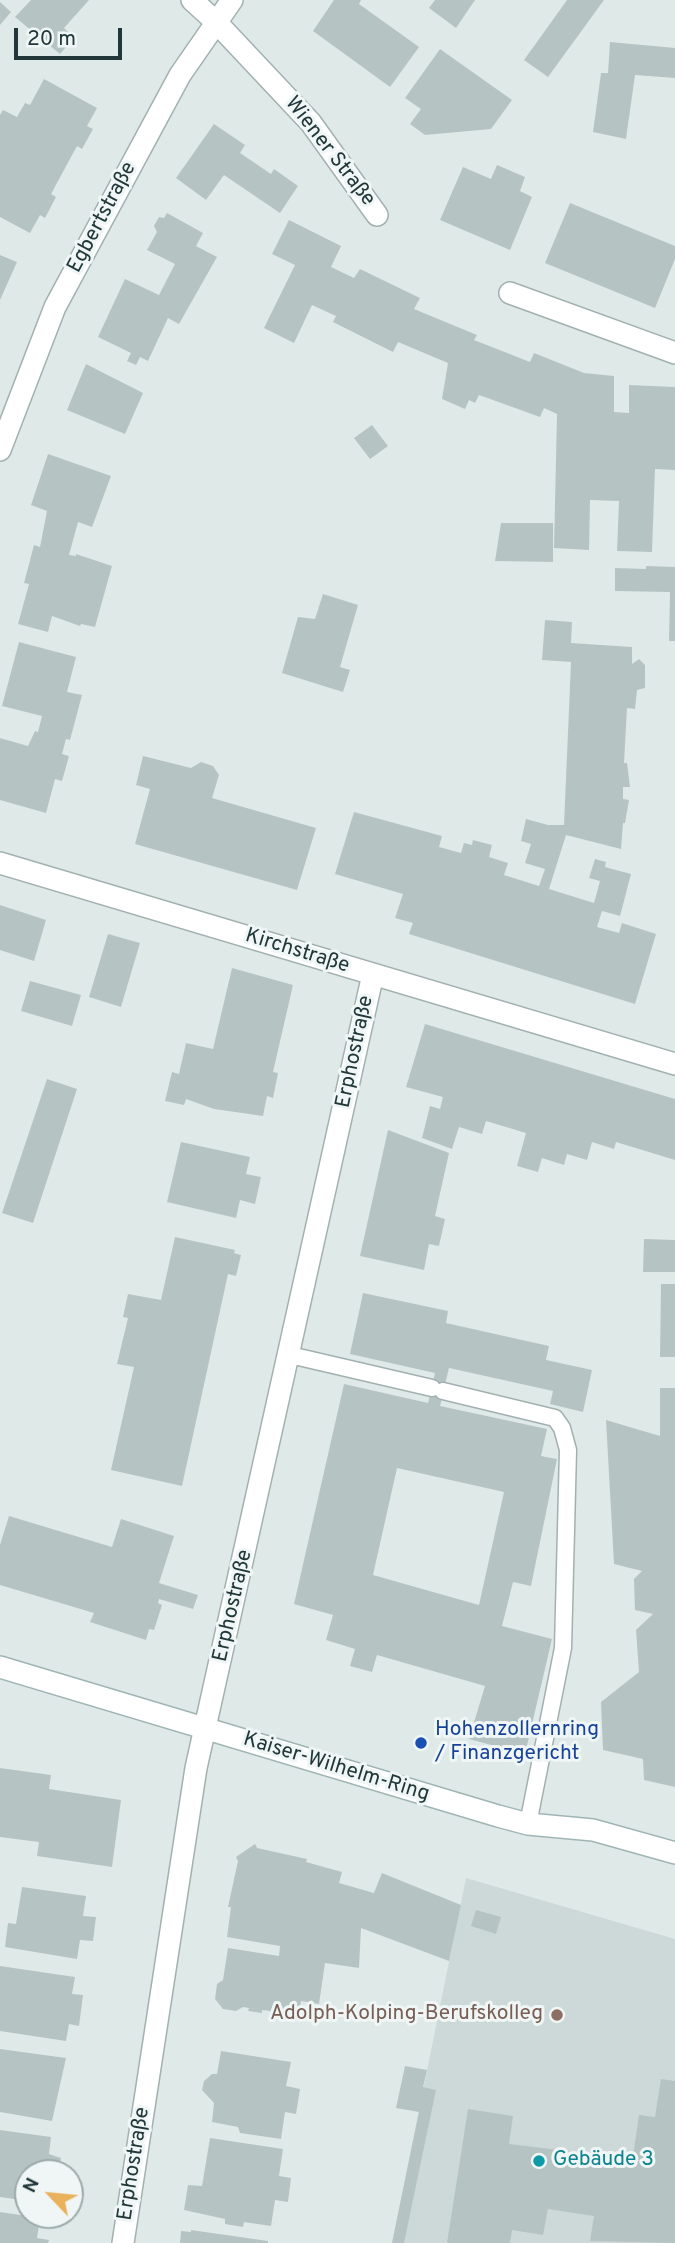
<!DOCTYPE html>
<meta charset="utf-8">
<style>
body{margin:0}
#map{position:relative;width:675px;height:2243px;overflow:hidden;background:#dfeae8;font-family:Overpass,sans-serif}
canvas{display:block}
.north{position:absolute;left:14px;top:2159px;width:70px;height:70px;box-sizing:border-box;background:#eff6f5;border:2px solid #9daaaa;border-radius:50%;rotate:296deg;font-size:19px;font-weight:700;line-height:28px;text-align:center;color:#213739}
.north::after{content:'';display:block;margin:auto;width:24px;height:32px;background:#eab15d;clip-path:polygon(50% 0,100% 100%,50% 72%,0 100%)}
.scale{position:absolute;left:14px;top:28px;width:108px;height:32px;box-sizing:border-box;border:4px solid #213739;border-top:0;padding-left:9px;font-size:21px;line-height:24px;white-space:nowrap;color:#213739;-webkit-text-stroke:5px #eff6f5;paint-order:stroke}
</style>
<div id="map">
<canvas width="675" height="2243"></canvas>
<div class="north">N</div>
<div class="scale">20 m</div>
</div>
<script>
const c = document.querySelector('canvas').getContext('2d');
c.lineJoin = 'round';
function fillPath(path, color) {
  c.fillStyle = color;
  c.fill(path, 'evenodd');
}
function poly(rows) {
  const path = new Path2D();
  for (const r of rows) {
    path.moveTo(r[0], r[1]);
    for (let i = 2; i < r.length; i += 2) path.lineTo(r[i], r[i + 1]);
  }
  return path;
}
function trace(path, color, width, dash) {
  c.strokeStyle = color;
  c.lineWidth = width;
  c.lineCap = dash ? 'butt' : 'round';
  c.setLineDash(dash || []);
  c.stroke(path);
}
function label(font, color, halo, rows, align = 'center') {
  c.font = font + ' Overpass,sans-serif';
  c.lineWidth = 6;
  c.setLineDash([]);
  c.textBaseline = 'middle';
  c.strokeStyle = halo;
  c.fillStyle = color;
  for (const [text, x, y, turn = 0] of rows) {
    c.save();
    c.translate(x, y);
    c.rotate((+turn || 0) * Math.PI / 180);
    c.textAlign = isNaN(turn) ? turn : align;
    if (halo) c.strokeText(text, 0, 0);
    c.fillText(text, 0, 0);
    c.restore();
  }
}
const built = poly([
 [466,1878,675,1939,675,2243,392,2243]
]);
const building = poly([
 [31,0,89,0,64,28,74,38,60,54,15,17],
 [334,0,361,0,359,4,419,47,390,87,313,31],
 [435,0,475,0,456,28,429,8],
 [567,0,604,0,548,77,524,60],
 [0,2,11,12,0,25],
 [610,42,675,48,675,78,635,75,626,139,593,132,601,73,608,73],
 [440,49,512,100,491,129,425,135,410,124,421,109,405,98],
 [44,79,97,108,87,126,93,129,82,149,77,146,51,194,56,197,45,218,40,215,30,233,0,217,0,115,3,110,17,117,25,103,30,105],
 [214,124,245,145,240,153,271,174,274,169,298,186,280,213,224,175,206,200,176,178],
 [497,165,525,177,520,191,532,197,510,250,440,220,463,167,491,179],
 [570,203,675,246,675,259,655,308,545,263],
 [167,213,203,233,196,246,217,257,179,324,168,318,148,361,140,357,136,365,127,361,131,353,98,337,125,279,159,295,175,264,147,250,157,232,154,226,159,217,164,218],
 [289,220,341,246,331,267,354,278,360,269,420,298,414,309,477,335,474,340,530,362,534,353,584,373,614,376,614,412,629,413,629,385,675,387,675,470,655,469,652,552,617,551,619,501,590,500,589,550,554,548,557,414,544,408,540,417,479,395,475,403,469,400,465,409,442,399,448,363,398,342,393,352,333,322,336,316,312,305,294,343,264,328,295,265,272,254],
 [0,255,17,262,0,300],
 [86,364,143,393,125,434,67,410],
 [372,425,388,446,370,459,354,438],
 [48,454,111,476,92,527,78,522,69,555,76,556,76,554,112,566,95,627,81,624,80,626,52,616,48,632,18,624,29,584,24,583,34,545,40,547,47,511,31,505],
 [501,523,553,523,553,562,495,561],
 [646,566,675,567,675,641,669,641,670,592,615,591,615,568,646,569],
 [323,594,358,605,340,667,350,670,343,692,282,673,298,617,315,619],
 [545,620,572,622,571,643,632,647,632,664,639,659,645,665,645,688,637,690,635,709,627,708,624,763,627,763,630,787,623,787,623,799,629,800,625,823,623,823,621,849,566,835,549,889,594,903,600,881,589,878,595,859,606,862,605,867,631,874,620,916,602,911,597,927,619,933,622,923,656,934,635,1004,409,934,413,923,395,918,403,894,335,874,354,812,442,836,439,847,461,853,464,843,472,845,473,840,492,845,489,857,508,863,504,875,539,886,545,869,525,863,531,844,521,841,526,819,548,825,564,825,571,662,542,660],
 [19,642,76,657,67,692,82,695,70,740,66,739,62,754,69,756,62,781,55,779,46,813,0,800,0,738,28,746,35,731,38,732,42,716,2,706],
 [143,756,191,768,201,762,213,766,219,775,212,798,316,828,297,890,135,844,150,789,136,785],
 [0,905,46,920,34,961,0,950],
 [108,934,140,943,121,1007,89,997],
 [232,968,293,985,273,1072,278,1073,273,1098,267,1096,263,1116,214,1109,186,1099,184,1105,165,1101,172,1072,179,1074,186,1043,213,1049],
 [30,981,81,995,72,1026,21,1011],
 [425,1024,675,1099,675,1160,616,1142,614,1149,592,1142,587,1160,567,1154,564,1165,542,1158,538,1172,517,1166,526,1133,486,1121,482,1134,459,1127,452,1149,422,1138,430,1106,440,1109,443,1097,406,1087],
 [47,1079,77,1089,33,1223,2,1213],
 [388,1130,449,1153,435,1216,445,1219,439,1246,429,1244,424,1270,360,1256],
 [181,1142,250,1157,246,1174,261,1177,255,1204,240,1200,236,1218,167,1202],
 [175,1237,235,1250,234,1253,241,1255,236,1276,228,1274,182,1486,111,1470,134,1367,117,1364,128,1318,123,1317,128,1294,161,1300],
 [644,1239,675,1240,675,1272,643,1272],
 [661,1284,675,1284,675,1357,660,1357],
 [363,1293,448,1311,446,1323,549,1346,546,1360,592,1370,583,1412,550,1404,553,1391,449,1368,440,1406,547,1429,541,1456,557,1459,531,1586,513,1582,502,1626,552,1639,525,1754,469,1739,485,1686,377,1655,372,1672,350,1666,355,1649,326,1640,333,1615,294,1604,344,1384,428,1403,435,1373,350,1354],
 [397,1468,504,1492,479,1605,373,1575],
 [660,1388,675,1388,675,1787,644,1780,643,1759,603,1750,601,1702,639,1672,636,1630,653,1614,635,1610,634,1579,642,1571,614,1564,606,1420,660,1436],
 [9,1516,112,1547,121,1519,174,1536,159,1583,198,1595,193,1609,159,1599,158,1603,162,1605,154,1630,149,1629,146,1640,90,1622,94,1613,0,1585,0,1545],
 [0,1768,51,1775,49,1789,121,1800,112,1867,37,1856,39,1842,0,1837],
 [255,1844,257,1848,307,1859,306,1862,342,1872,339,1883,374,1893,382,1873,461,1905,449,1961,361,1928,359,1968,325,1963,319,2004,301,2001,299,2015,289,2019,275,2017,270,2011,262,2010,262,2013,248,2011,249,2008,243,2007,236,2011,223,2009,215,1999,217,1984,223,1980,228,1948,279,1956,280,1946,227,1937,231,1907,228,1907,238,1861,236,1857],
 [22,1887,86,1896,83,1916,96,1917,93,1941,80,1940,77,1959,5,1947,8,1923,16,1924],
 [476,1910,501,1917,496,1934,471,1926],
 [0,1966,75,1977,72,1994,83,1995,79,2026,69,2024,66,2041,0,2031],
 [0,2049,66,2058,52,2121,0,2112],
 [221,2051,291,2062,286,2086,300,2089,296,2114,285,2112,281,2139,240,2133,238,2127,212,2122,214,2103,202,2090,204,2081,212,2074,217,2074],
 [405,2066,427,2070,423,2087,436,2090,404,2243,392,2243,419,2112,396,2108],
 [661,2079,675,2081,675,2243,590,2241,594,2216,548,2209,543,2235,512,2230,510,2243,447,2243,468,2109,513,2116,509,2144,592,2154,632,2163,639,2115,655,2117],
 [0,2130,51,2137,49,2154,61,2158,58,2173,28,2173,28,2201,0,2197],
 [210,2138,283,2149,279,2176,291,2178,288,2202,275,2200,271,2226,244,2222,243,2227,225,2224,225,2219,184,2210,188,2185,202,2186],
 [0,2212,40,2218,37,2238,49,2240,48,2243,0,2243],
 [191,2230,268,2241,268,2243,180,2243,181,2231,191,2232]
]);
const service = poly([
 [290,1355,432,1388],
 [443,1391,555,1418,562,1428,568,1450,563,1648,528,1824]
]);
const minor = poly([
 [192,0,216,22,311,123,377,215],
 [510,293,675,353],
 [0,450,55,307,180,75,232,0],
 [0,863,675,1064],
 [123,2243,196,1768,373,974]
]);
const secondary = poly([
 [0,1667,498,1816,528,1824,593,1830,675,1853]
]);
const markers = [
 [421,1743,7,"#1a4fb4"],
 [557,2015,7,"#8d6e63"],
 [539,2161,7,"#0f9aa8"]
];
const streetNames = [
 ["Wiener Straße",329,152,52],
 ["Egbertstraße",103,218,-62],
 ["Kirchstraße",297,952,17],
 ["Erphostraße",356,1052,-78],
 ["Erphostraße",234,1606,-77],
 ["Kaiser-Wilhelm-Ring",336,1768,17],
 ["Erphostraße",135,2164,-81]
];
const transitNames = [
 ["Hohenzollernring",435,1731],
 ["/ Finanzgericht",435,1755]
];
const educationNames = [
 ["Adolph-Kolping-Berufskolleg",543,2015]
];
const cultureNames = [
 ["Gebäude 3",553,2161]
];
fillPath(built, '#cdd9d8');
fillPath(building, '#b5c4c2');
trace(service, '#a2b1b0', 19);
trace(minor, '#a2b1b0', 24);
trace(secondary, '#9fb5b4', 24);
trace(service, '#fff', 16);
trace(minor, '#fff', 21);
trace(secondary, '#fff', 21);
for (const [x, y, r, color] of markers) {
  const dot = new Path2D();
  dot.arc(x, y, r, 0, 2 * Math.PI);
  c.fillStyle = color;
  c.fill(dot);
  trace(dot, '#eff6f5', 2.5);
}
label('21px', '#213739', '#eff6f5', streetNames);
label('21px', '#164399', '#eff6f5', transitNames, 'left');
label('21px', '#785e54', '#eff6f5', educationNames, 'right');
label('21px', '#0d838f', '#eff6f5', cultureNames, 'left');
</script>
